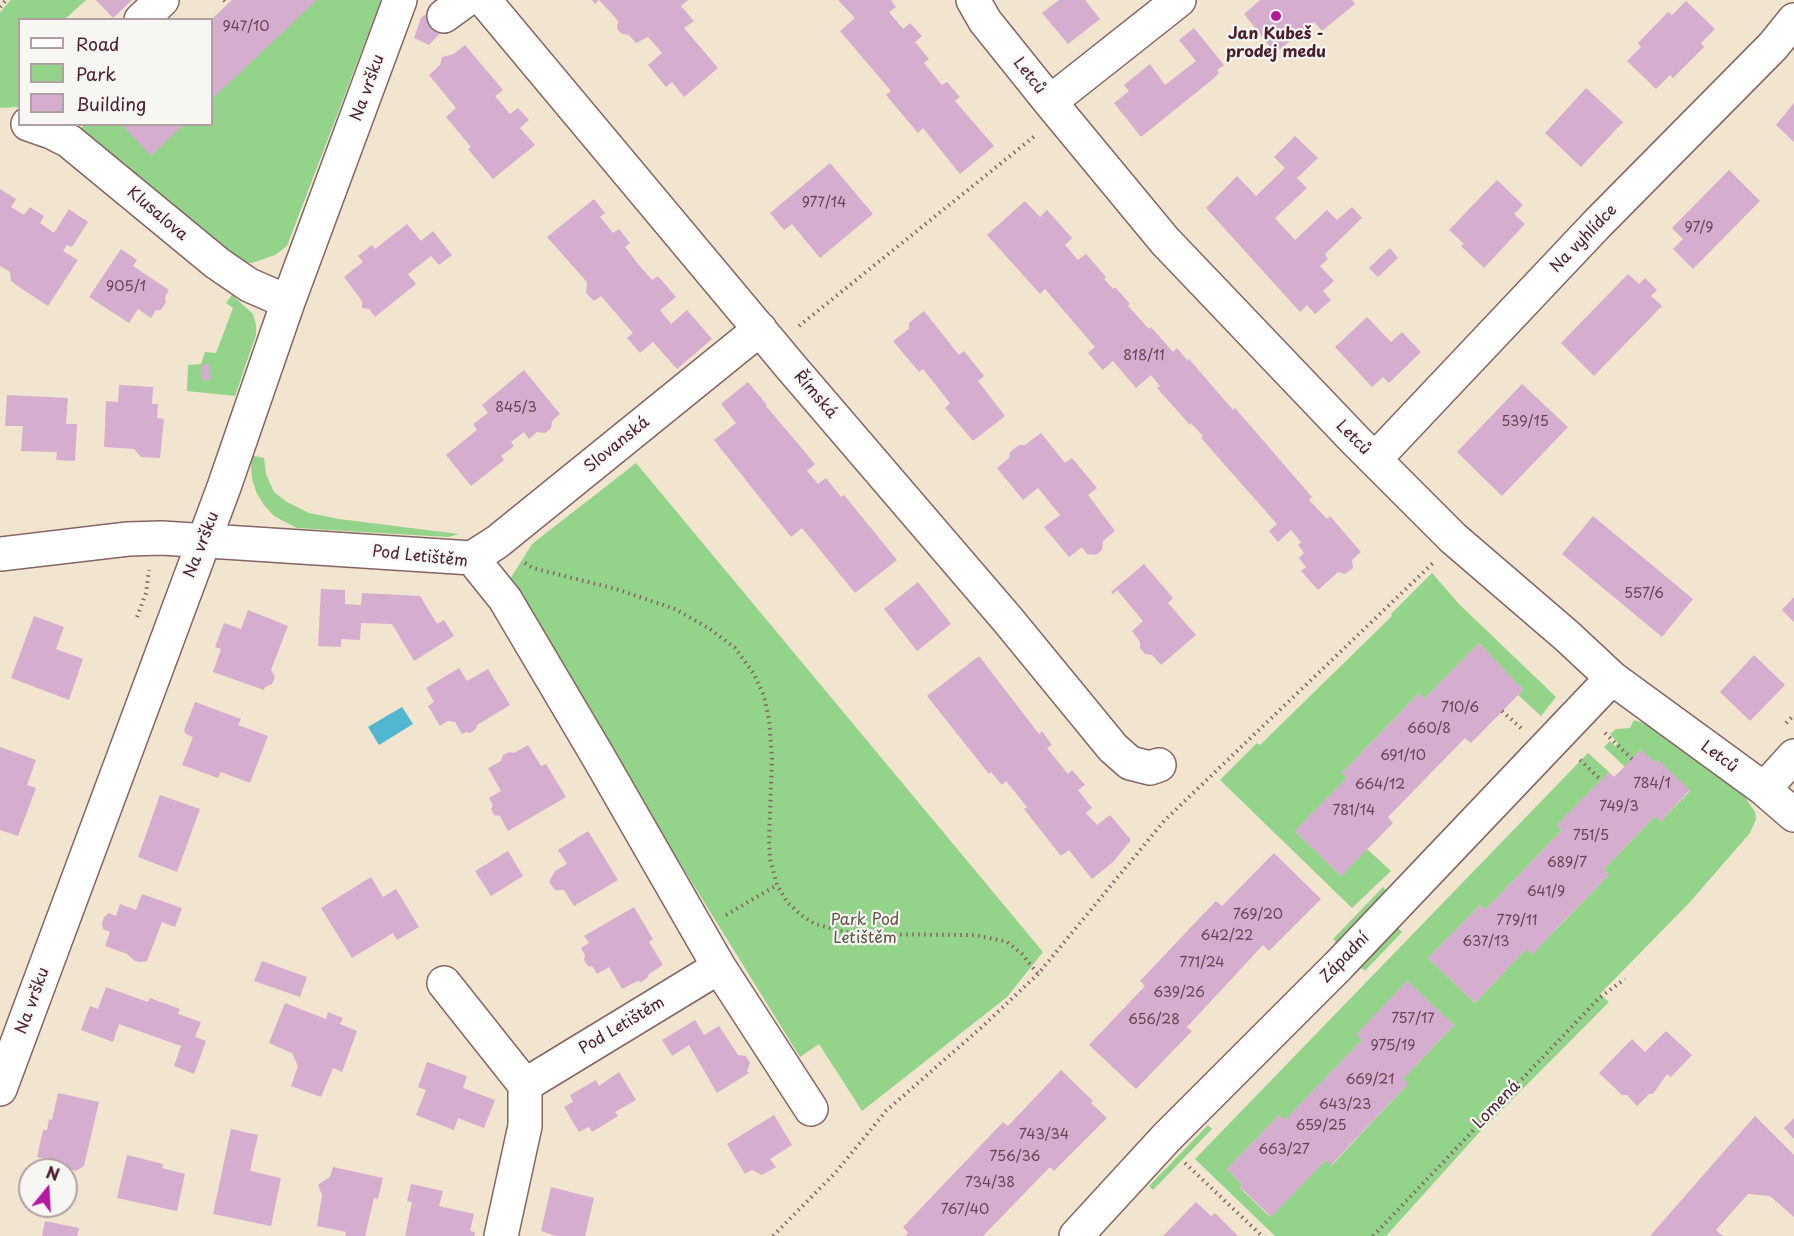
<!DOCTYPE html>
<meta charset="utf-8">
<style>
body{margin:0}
#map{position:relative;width:1794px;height:1236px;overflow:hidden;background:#f2e5cf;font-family:"Playpen Sans",sans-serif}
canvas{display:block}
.legend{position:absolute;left:18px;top:18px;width:195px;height:108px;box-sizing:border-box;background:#f6f6f2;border:2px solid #b1a0a2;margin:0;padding:8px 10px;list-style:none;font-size:18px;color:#4a1f2b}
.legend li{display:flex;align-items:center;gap:12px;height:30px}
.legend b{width:30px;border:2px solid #b1a0a2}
.north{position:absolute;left:18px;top:1158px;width:60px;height:60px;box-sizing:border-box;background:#f6f6f2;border:2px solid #b1a0a2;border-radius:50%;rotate:18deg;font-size:16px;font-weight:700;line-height:24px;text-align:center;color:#4a1f2b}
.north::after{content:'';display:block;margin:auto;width:21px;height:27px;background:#b5179e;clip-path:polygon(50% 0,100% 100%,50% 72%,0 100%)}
</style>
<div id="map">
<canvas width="1794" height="1236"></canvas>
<ul class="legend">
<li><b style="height:8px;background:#fff"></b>Road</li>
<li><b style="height:16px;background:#93d38a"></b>Park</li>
<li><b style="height:16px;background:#d5adcf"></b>Building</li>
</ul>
<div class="north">N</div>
</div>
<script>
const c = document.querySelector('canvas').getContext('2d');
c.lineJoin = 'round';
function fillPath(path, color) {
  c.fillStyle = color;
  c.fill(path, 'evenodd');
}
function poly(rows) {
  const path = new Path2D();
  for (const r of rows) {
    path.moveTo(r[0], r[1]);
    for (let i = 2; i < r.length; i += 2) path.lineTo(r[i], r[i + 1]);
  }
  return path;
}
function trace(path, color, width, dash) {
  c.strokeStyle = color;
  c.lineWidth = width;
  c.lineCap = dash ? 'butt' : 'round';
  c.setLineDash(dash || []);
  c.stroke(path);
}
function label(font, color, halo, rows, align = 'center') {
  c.font = font + ' "Playpen Sans",sans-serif';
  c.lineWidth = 4.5;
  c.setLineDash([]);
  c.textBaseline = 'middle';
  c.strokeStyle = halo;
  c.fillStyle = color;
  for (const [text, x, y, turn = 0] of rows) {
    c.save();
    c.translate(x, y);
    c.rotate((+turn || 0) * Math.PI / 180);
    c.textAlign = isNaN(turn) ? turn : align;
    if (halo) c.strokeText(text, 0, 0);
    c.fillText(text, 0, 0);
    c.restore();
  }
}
const green = poly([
 [11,0,86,0,65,19,20,20,19,107,0,108,0,12],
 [232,0,381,0,287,246,275,255,252,263,240,262,79,131,83,126,81,124,212,124,211,20],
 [232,295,253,314,256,325,256,335,235,396,187,391,188,365,201,364,205,352,216,353,233,308,226,303],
 [250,455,264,458,266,474,274,492,287,502,309,513,339,519,459,534,448,537,429,536,297,528,274,516,264,505,257,494,252,479],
 [636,463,1043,952,1007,997,862,1111,819,1044,800,1057,507,584,532,544],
 [1432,573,1459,604,1556,697,1541,716,1518,695,1523,690,1479,643,1424,699,1419,693,1393,720,1342,773,1347,778,1295,831,1341,876,1367,849,1391,871,1352,908,1220,780,1257,743,1260,745,1392,616,1391,614],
 [1634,720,1652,726,1743,794,1755,812,1756,819,1750,833,1690,902,1600,994,1609,1002,1476,1136,1386,1236,1275,1236,1195,1159,1588,753,1609,772,1557,825,1562,830,1537,856,1485,910,1480,905,1428,958,1475,1003,1526,949,1532,954,1609,875,1604,869,1655,816,1661,821,1690,791,1658,760,1655,763,1641,750,1625,767,1604,747,1610,741,1615,746,1618,743,1610,734,1616,729,1630,728],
 [1407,981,1454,1025,1403,1079,1407,1085,1332,1165,1326,1160,1270,1217,1240,1188,1242,1184,1227,1169,1279,1115,1285,1120,1310,1094,1362,1040,1357,1035],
 [1383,887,1386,890,1336,942,1333,939],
 [1398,928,1402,932,1365,971,1360,967],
 [1208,1125,1212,1129,1153,1190,1149,1186]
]);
const water = poly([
 [402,707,413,724,379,745,368,727]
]);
const building = poly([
 [96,0,132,0,113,18],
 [232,0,317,0,212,99,212,20],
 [592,0,688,0,681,6,694,21,684,28,718,68,684,97,672,82,666,87,648,65,662,53,648,37,636,43,629,35,622,34,617,29,618,21,611,13,599,0,595,4],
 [838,0,891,0,896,7,889,12,903,29,910,23,922,36,915,42,929,59,924,63,942,85,947,82,960,97,955,101,994,146,960,174,923,128,918,133,886,95,891,91,840,31,855,18],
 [1059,0,1085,0,1100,19,1068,44,1042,13],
 [1260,0,1352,0,1355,4,1322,31,1314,22,1275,53,1244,14],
 [1686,1,1715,29,1701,43,1704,47,1673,78,1670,75,1656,89,1627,61,1641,47,1638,43,1668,12,1672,15],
 [435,7,448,25,429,45,414,38,421,18],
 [1194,28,1224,65,1217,70,1219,73,1213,79,1141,137,1114,103,1129,91,1124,85,1150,64,1165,85,1196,61,1179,40],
 [465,45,503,90,495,96,510,114,518,108,529,120,520,128,535,145,493,179,468,149,471,147,446,117,456,108,429,75,440,65,442,57,454,54],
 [1586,88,1623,122,1581,167,1545,133],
 [1794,103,1794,142,1776,125],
 [121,124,184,124,151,156],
 [1295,136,1318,158,1297,178,1307,188,1275,218,1295,240,1327,210,1337,220,1352,207,1362,218,1325,254,1328,259,1320,266,1334,281,1323,291,1331,300,1315,314,1307,305,1300,312,1206,208,1237,176,1256,196,1285,168,1274,157],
 [830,163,873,214,820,258,792,224,784,230,770,213],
 [1729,170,1760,201,1693,269,1673,249,1683,239,1672,228],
 [1497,180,1523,205,1514,214,1525,224,1484,268,1461,246,1464,244,1449,230],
 [0,189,16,199,11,207,24,215,30,207,44,216,40,223,54,233,69,209,88,222,72,247,67,245,63,251,78,260,48,306,19,287,11,281,10,272,0,266],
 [594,199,605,213,600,217,613,233,619,229,630,243,625,247,638,264,652,280,658,276,676,297,660,310,671,324,687,310,712,339,677,369,653,342,640,353,627,338,633,333,601,296,594,301,586,293,587,282,547,237],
 [1025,201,1040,217,1047,210,1072,238,1065,245,1078,260,1086,254,1106,277,1104,279,1113,289,1115,287,1130,304,1128,306,1149,329,1151,327,1173,352,1177,348,1188,361,1189,359,1233,410,1235,408,1312,497,1309,500,1327,519,1330,516,1361,552,1352,560,1353,568,1345,574,1338,572,1318,590,1301,571,1306,567,1299,558,1304,553,1298,545,1301,542,1291,530,1278,542,1269,531,1277,524,1201,438,1203,436,1191,423,1190,425,1157,388,1160,386,1151,375,1136,388,1113,361,1103,370,1088,353,1095,347,1045,289,1040,294,987,235],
 [407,224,421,241,433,231,452,255,439,265,431,256,408,274,416,284,375,317,369,309,362,308,362,301,344,277,363,262,358,256,372,245,375,249],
 [1390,248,1398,258,1378,277,1369,268],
 [121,249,137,260,133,266,169,290,165,297,166,302,161,310,156,310,151,318,138,309,129,323,89,297],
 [1628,274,1639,284,1645,278,1657,290,1651,296,1662,306,1594,376,1561,343],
 [924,311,959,355,964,351,984,376,978,381,1005,416,973,441,945,408,950,403,923,369,919,372,893,341,909,329,909,323],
 [1367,317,1391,342,1402,332,1421,352,1389,383,1383,377,1372,387,1335,347],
 [209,364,211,379,202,380,201,365],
 [524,370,560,414,552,421,551,428,545,433,537,432,529,439,524,432,511,442,514,446,501,456,504,460,471,486,446,455,477,430,473,424,488,413,482,405],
 [748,382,767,405,766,406,815,464,807,471,818,484,826,478,841,497,844,495,897,560,855,593,802,528,791,537,714,440,736,423,721,404],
 [1522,384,1568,427,1502,496,1457,452],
 [119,385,153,387,152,404,158,404,157,418,164,419,160,458,141,457,134,449,104,447,106,401,118,402],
 [7,395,68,398,66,424,77,424,75,461,56,460,57,452,21,451,23,426,5,426],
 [1041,433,1065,463,1072,458,1097,488,1088,495,1115,531,1103,541,1102,550,1096,555,1087,554,1082,547,1069,557,1044,527,1060,515,1038,488,1023,500,997,468,1009,458,1010,452,1019,445,1025,445],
 [1593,516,1693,599,1662,637,1562,554],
 [1144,564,1173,598,1168,603,1196,635,1161,665,1152,655,1145,654,1140,648,1140,642,1132,631,1143,621,1117,590,1113,594,1111,592],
 [918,582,951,624,917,651,884,609],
 [321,589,345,590,345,604,361,605,362,593,420,596,437,624,444,620,454,636,414,661,392,624,361,623,360,640,341,639,341,647,318,646],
 [1794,597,1794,622,1782,610],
 [248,610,288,626,271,670,275,677,272,684,265,687,264,690,213,672,221,649,215,647,224,623,241,629],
 [34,616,64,627,56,649,83,659,69,700,11,678],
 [1479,643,1523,690,1471,743,1465,738,1388,817,1393,823,1341,876,1295,831,1347,778,1342,773,1419,693,1424,699],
 [1754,655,1785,685,1750,721,1720,692],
 [979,656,1039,734,1042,731,1052,745,1047,748,1068,774,1072,770,1085,785,1078,790,1092,808,1086,813,1097,825,1110,815,1131,840,1113,862,1092,879,1069,850,1061,856,1024,809,1027,807,1006,781,1002,785,991,772,989,774,927,696],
 [459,668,467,681,488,669,510,705,477,725,476,729,470,733,466,732,462,734,455,722,448,721,440,726,428,706,434,702,426,688],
 [195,702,241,719,238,725,268,736,250,783,221,772,218,778,182,765,193,737,186,734,184,730],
 [528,745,541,766,546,764,566,797,508,831,500,816,494,815,491,809,493,805,489,798,501,791,488,768,501,761,503,755,509,752,514,753],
 [0,747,36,760,27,785,36,788,18,836,0,830],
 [1641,750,1655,763,1658,760,1690,790,1660,822,1655,816,1604,869,1609,875,1557,928,1532,955,1526,949,1475,1003,1428,958,1480,905,1485,910,1562,830,1557,825,1609,772,1614,777],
 [160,795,200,809,177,872,138,857],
 [588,831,618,880,574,906,564,890,555,890,549,882,555,871,567,864,558,850],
 [508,851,523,876,491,896,475,871],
 [1274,853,1321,899,1269,951,1263,945,1187,1027,1192,1031,1136,1089,1089,1045,1145,986,1140,981,1191,927,1216,901,1222,906],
 [371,877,383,897,396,889,419,927,397,940,393,933,352,958,321,908],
 [142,894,182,908,175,927,162,922,147,961,140,962,135,961,127,954,105,946,110,932,103,929,102,923,104,917,109,913,116,916,120,904,136,910],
 [634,907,653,939,649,942,663,965,649,974,647,978,641,982,637,981,622,989,609,967,597,974,593,967,588,966,584,960,585,955,581,948,589,943,584,936],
 [262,961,307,977,300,997,254,981],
 [1407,981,1454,1025,1403,1079,1408,1084,1331,1165,1326,1160,1271,1217,1240,1187,1242,1184,1227,1169,1279,1115,1285,1120,1310,1094,1362,1040,1356,1035],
 [106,987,148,1002,150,998,180,1009,178,1014,201,1022,195,1037,206,1041,194,1074,174,1066,181,1046,119,1024,113,1042,81,1030,90,1006,98,1009],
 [285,1003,326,1019,328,1012,343,1018,340,1024,357,1031,342,1072,333,1068,321,1097,291,1086,298,1066,292,1053,269,1043],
 [695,1020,704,1035,719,1026,738,1055,746,1056,750,1063,747,1071,749,1073,717,1093,689,1045,672,1056,662,1040],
 [1666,1031,1692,1055,1671,1077,1667,1074,1653,1094,1649,1094,1637,1106,1627,1095,1622,1095,1599,1073,1632,1039,1645,1052],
 [427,1062,467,1076,463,1088,495,1100,484,1128,458,1118,454,1130,416,1115,426,1090,418,1087],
 [1061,1070,1093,1101,1091,1103,1107,1118,1054,1171,1050,1167,983,1236,905,1236,908,1233,903,1227,1003,1122,1008,1126],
 [619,1072,636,1100,615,1112,618,1116,592,1132,589,1127,579,1132,564,1107,573,1102,570,1095,596,1080,599,1086],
 [58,1093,99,1102,84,1166,76,1171,67,1168,65,1163,37,1157,43,1130,47,1130,49,1119,52,1120],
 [774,1115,792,1145,770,1159,776,1167,762,1175,752,1170,745,1174,727,1144],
 [1755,1116,1794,1155,1794,1217,1770,1196,1748,1194,1716,1230,1723,1236,1650,1236],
 [1794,1118,1794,1139,1784,1128],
 [231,1129,258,1135,250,1171,281,1178,271,1226,213,1214],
 [127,1155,163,1164,162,1168,185,1174,177,1211,117,1198],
 [333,1167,383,1178,378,1199,374,1198,365,1236,345,1236,346,1232,317,1226,322,1195,318,1185,330,1177],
 [411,1184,443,1191,439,1206,474,1214,470,1231,475,1232,474,1236,405,1236,412,1202,407,1201],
 [551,1187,594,1198,585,1236,556,1236,541,1231],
 [1196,1202,1211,1216,1215,1213,1238,1236,1163,1236],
 [45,1221,79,1228,77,1236,42,1236]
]);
const path = poly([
 [224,0,228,4],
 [0,7,6,0],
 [799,326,1036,135],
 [525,563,533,568,616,589,675,609,710,629,735,648,754,674,764,696,769,719,772,759,769,841,770,859,777,885,787,902,801,915,815,924,854,934,974,935,994,939,1007,942,1022,954,1038,974],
 [137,617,146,593,149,570],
 [1502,711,1521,728],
 [1786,723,1794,715],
 [1605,733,1632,759],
 [1580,760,1601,780],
 [726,915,777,885],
 [1185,1163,1262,1236],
 [773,1236,836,1172,886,1111,983,1026,1038,974,1164,821,1433,563],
 [1373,1236,1599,998,1625,979]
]);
const minor = poly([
 [484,0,791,367,1008,620,1113,748,1130,763,1150,768,1159,765],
 [973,0,985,21,1050,102,1165,241,1355,440,1453,538,1567,636,1612,678,1764,789,1794,815],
 [444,16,466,0],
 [141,20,162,0],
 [1050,102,1179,0],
 [28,124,51,132,69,141,217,263,249,285,288,302],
 [1375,459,1598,223,1773,46,1794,20],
 [0,554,128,539,162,538,472,558,505,599,599,758,719,967,811,1109],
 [472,558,497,542,760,329],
 [1764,789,1794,756],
 [444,983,525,1085],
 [0,1089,224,487,288,302,400,0],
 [501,1236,525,1126,525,1085,719,967],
 [1076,1236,1166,1138,1339,965,1612,678]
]);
const markers = [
 [1276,16,6,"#b5179e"]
];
const numberNames = [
 ["947/10",246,27],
 ["977/14",824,203],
 ["97/9",1699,228],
 ["905/1",126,287],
 ["818/11",1144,356],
 ["845/3",516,408],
 ["539/15",1525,422],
 ["557/6",1644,594],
 ["710/6",1460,708],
 ["660/8",1429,729],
 ["691/10",1403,756],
 ["784/1",1652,784],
 ["664/12",1380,785],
 ["749/3",1619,807],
 ["781/14",1354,811],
 ["751/5",1591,836],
 ["689/7",1567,863],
 ["641/9",1546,892],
 ["769/20",1258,915],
 ["779/11",1517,921],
 ["642/22",1227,936],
 ["637/13",1486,942],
 ["771/24",1202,963],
 ["639/26",1179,993],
 ["757/17",1413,1019],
 ["656/28",1154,1020],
 ["975/19",1393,1046],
 ["669/21",1370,1080],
 ["643/23",1345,1105],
 ["659/25",1321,1126],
 ["743/34",1044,1135],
 ["663/27",1284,1150],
 ["756/36",1015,1157],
 ["734/38",990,1183],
 ["767/40",965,1210]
];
const poiNames = [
 ["Jan Kubeš -",1276,35],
 ["prodej medu",1276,53]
];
const streetNames = [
 ["Letců",1029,76,52],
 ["Na vršku",368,88,-70],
 ["Klusalova",157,214,40],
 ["Na vyhlídce",1584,239,-46],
 ["Římská",815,395,49],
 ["Letců",1353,438,45],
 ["Slovanská",617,445,-39],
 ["Na vršku",202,545,-69],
 ["Pod Letištěm",420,557,6],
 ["Letců",1719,757,36],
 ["Západní",1345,958,-46],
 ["Na vršku",33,1001,-70],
 ["Pod Letištěm",622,1026,-31],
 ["Lomená",1497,1105,-46]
];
const parkNames = [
 ["Park Pod",865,921],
 ["Letištěm",865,939]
];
fillPath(green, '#93d38a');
fillPath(water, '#51b6d0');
fillPath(building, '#d5adcf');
trace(minor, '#856464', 36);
trace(path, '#856464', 4, [1.5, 4.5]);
trace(minor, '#fff', 33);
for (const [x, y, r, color] of markers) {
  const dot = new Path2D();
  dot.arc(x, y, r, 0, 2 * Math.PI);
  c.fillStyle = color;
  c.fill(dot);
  trace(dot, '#f6f6f2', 2);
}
label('14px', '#6d4254', null, numberNames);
label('bold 16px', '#4a1f2b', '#f6f6f2', poiNames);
label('16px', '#4a1f2b', '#f6f6f2', streetNames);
label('16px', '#605548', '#f6f6f2', parkNames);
</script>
